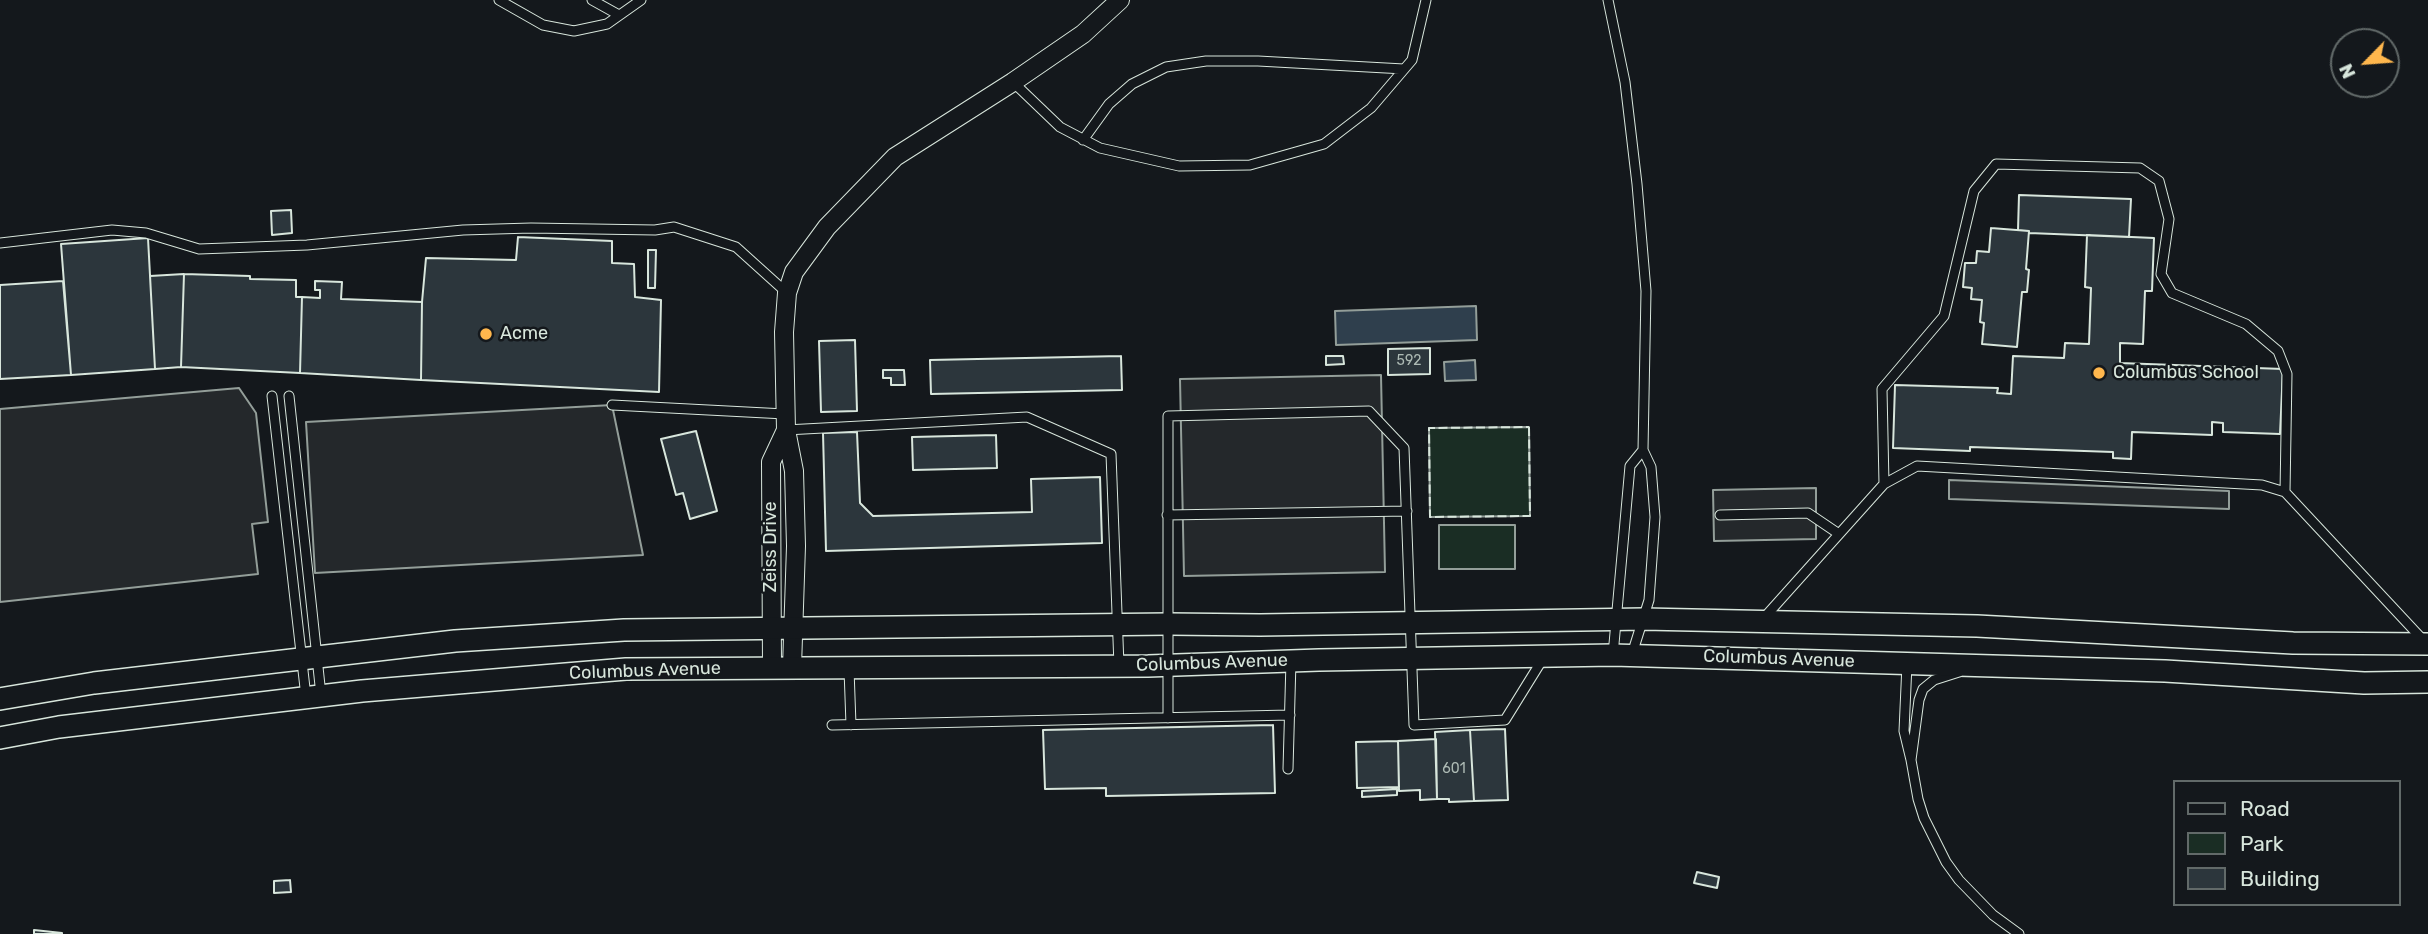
<!DOCTYPE html>
<style>
body{margin:0}
#map{position:relative;width:2428px;height:934px;overflow:hidden;background:#14181c;font-family:Rubik,sans-serif}
canvas{display:block}
.legend{position:absolute;left:2173px;top:780px;width:228px;height:126px;box-sizing:border-box;background:#14181c;border:2px solid #626a69;margin:0;padding:9px 12px;list-style:none;font-size:21px;color:#d8e6dc}
.legend li{display:flex;align-items:center;gap:14px;height:35px}
.legend b{width:35px;border:2px solid #626a69}
.north{position:absolute;left:2330px;top:28px;width:70px;height:70px;box-sizing:border-box;background:#14181c;border:2px solid #626a69;border-radius:50%;rotate:245deg;font-size:19px;font-weight:700;line-height:28px;text-align:center;color:#d8e6dc}
.north::after{content:'';display:block;margin:auto;width:24px;height:32px;background:#ffb74d;clip-path:polygon(50% 0,100% 100%,50% 72%,0 100%)}
</style>
<div id="map">
<canvas width="2428" height="934"></canvas>
<ul class="legend">
<li><b style="height:9px;background:#14181c"></b>Road</li>
<li><b style="height:19px;background:#1a2d24"></b>Park</li>
<li><b style="height:19px;background:#2c363c"></b>Building</li>
</ul>
<div class="north">N</div>
</div>
<script>
const c = document.querySelector('canvas').getContext('2d');
c.lineJoin = 'round';
function fillPath(path, color) {
  c.fillStyle = color;
  c.fill(path, 'evenodd');
}
function poly(rows) {
  const path = new Path2D();
  for (const r of rows) {
    path.moveTo(r[0], r[1]);
    for (let i = 2; i < r.length; i += 2) path.lineTo(r[i], r[i + 1]);
  }
  return path;
}
function trace(path, color, width, dash) {
  c.strokeStyle = color;
  c.lineWidth = width;
  c.lineCap = dash ? 'butt' : 'round';
  c.setLineDash(dash || []);
  c.stroke(path);
}
function label(font, color, halo, rows, align = 'center') {
  c.font = font + ' Rubik,sans-serif';
  c.lineWidth = 5;
  c.setLineDash([]);
  c.textBaseline = 'middle';
  c.strokeStyle = halo;
  c.fillStyle = color;
  for (const [text, x, y, turn = 0] of rows) {
    c.save();
    c.translate(x, y);
    c.rotate((+turn || 0) * Math.PI / 180);
    c.textAlign = isNaN(turn) ? turn : align;
    if (halo) c.strokeText(text, 0, 0);
    c.fillText(text, 0, 0);
    c.restore();
  }
}
const green = poly([
 [1529,427,1530,516,1430,517,1429,428,1529,427],
 [1439,525,1515,525,1515,569,1439,569,1439,525]
]);
const parking = poly([
 [1381,375,1385,572,1184,576,1180,379,1381,375],
 [239,388,256,413,268,522,252,524,258,574,0,602,0,409,239,388],
 [612,405,643,555,315,573,306,422,612,405],
 [1949,480,2229,491,2229,509,1949,499,1949,480],
 [1816,488,1816,539,1714,541,1713,490,1816,488]
]);
const water = poly([
 [1476,306,1477,340,1336,345,1335,311,1476,306],
 [1475,360,1476,380,1445,381,1444,362,1475,360]
]);
const building = poly([
 [2019,195,2131,199,2129,237,2029,233,2029,231,2018,230,2019,195],
 [291,210,292,233,272,235,271,211,291,210],
 [1991,228,2029,231,2026,269,2029,270,2027,292,2022,292,2017,347,1982,344,1984,323,1980,322,1982,300,1971,299,1972,288,1963,287,1965,263,1976,263,1977,251,1989,252,1991,228],
 [2087,235,2154,238,2152,291,2145,291,2143,344,2120,343,2120,363,2283,369,2280,434,2223,432,2223,423,2212,422,2212,435,2132,432,2131,459,2113,458,2113,452,1970,447,1970,451,1893,448,1895,385,1998,388,1997,393,2011,394,2013,356,2064,358,2065,343,2089,344,2091,288,2085,287,2087,235],
 [518,237,612,241,612,263,634,264,635,297,661,300,659,392,421,380,422,302,426,258,516,260,518,237],
 [148,238,155,369,71,375,61,244,148,238],
 [648,250,656,250,655,288,648,288,648,250],
 [184,274,250,276,250,279,296,280,296,297,302,297,300,373,181,367,184,274],
 [184,274,181,367,155,369,150,276,184,274],
 [63,281,71,375,0,379,0,285,63,281],
 [315,281,342,282,341,299,422,302,421,380,300,373,302,297,320,298,320,290,315,290,315,281],
 [855,340,857,411,821,412,819,341,855,340],
 [1430,348,1430,374,1388,375,1388,349,1430,348],
 [1121,356,1122,390,931,394,930,360,1121,356],
 [1326,356,1343,356,1344,364,1326,365,1326,356],
 [883,370,904,370,905,385,891,385,891,378,883,378,883,370],
 [696,431,717,511,690,519,683,493,676,495,661,439,696,431],
 [857,432,860,503,873,516,1032,512,1031,479,1100,477,1102,543,826,551,823,433,857,432],
 [996,435,997,468,913,470,912,437,996,435],
 [1273,725,1275,793,1106,796,1106,788,1045,789,1043,730,1273,725],
 [1505,729,1508,800,1474,801,1470,730,1505,729],
 [1470,730,1474,801,1449,802,1449,799,1437,799,1435,732,1470,730],
 [1436,739,1437,799,1420,800,1420,790,1399,791,1398,741,1436,739],
 [1398,741,1399,787,1357,788,1356,742,1398,741],
 [1397,789,1397,795,1362,797,1362,791,1397,789],
 [1697,872,1719,877,1717,888,1694,883,1697,872],
 [290,880,291,892,274,893,274,881,290,880],
 [34,930,62,933,62,934,34,934,34,930]
]);
const service = poly([
 [499,0,543,25,574,31,607,24,641,0],
 [592,0,619,15],
 [1608,0,1625,82,1637,184,1646,291,1643,450,1651,467,1655,517,1649,600,1632,654],
 [1013,82,1060,127,1100,148,1179,166,1250,165,1324,144,1371,108,1412,60,1426,0],
 [1083,140,1109,104,1132,84,1166,67,1206,61,1258,61,1404,69],
 [0,243,112,230,146,233,199,249,307,245,463,230,531,228,655,230,674,227,736,247,787,293],
 [272,396,306,697],
 [289,396,321,695],
 [612,405,785,414],
 [786,430,1027,417,1111,454,1119,666],
 [1884,484,1882,389,1944,316,1974,191,1996,164,2140,168,2159,181,2169,219,2161,274,2172,293,2246,324,2278,351,2287,374,2285,492],
 [1167,515,1407,511],
 [1720,515,1808,513,1839,534],
 [1763,619,1884,484,1917,466,2262,485,2285,492,2424,641],
 [1613,655,1630,466,1643,450],
 [1907,664,1904,731,1911,760,1919,700,1923,689,1934,680,1959,672],
 [849,669,851,725],
 [1168,718,1168,416,1369,411,1404,448,1414,725,1505,720,1544,657],
 [832,725,1290,715],
 [1911,760,1918,799,1924,818,1946,862,1959,880,1993,915,2019,934],
 [1288,769,1291,661]
]);
const minor = poly([
 [786,430,784,332,787,293,794,272,827,227,895,157,1013,82,1083,34,1120,0],
 [772,667,771,462,786,430,794,471,796,546,792,667]
]);
const tertiary = poly([
 [0,699,94,683,455,641,624,630,1169,624,1260,625,1644,619,1977,626,2293,643,2428,644],
 [0,738,59,727,362,691,626,669,1148,666,1319,660,1613,655,2165,671,2364,683,2428,682]
]);
const fence = poly([
 [1529,427,1530,516,1430,517,1429,428,1529,427]
]);
const markers = [
 [486,334,7,"#ffb74d"],
 [2099,373,7,"#ffb74d"]
];
const numberNames = [
 ["592",1409,361],
 ["601",1454,769]
];
const poiNames = [
 ["Acme",500,334],
 ["Columbus School",2113,373]
];
const streetNames = [
 ["Zeiss Drive",771,547,-90],
 ["Columbus Avenue",1779,659,2],
 ["Columbus Avenue",1212,663,-2],
 ["Columbus Avenue",645,671,-2]
];
fillPath(green, '#1a2d24');
trace(green, '#939e99', 2);
fillPath(parking, '#24282b');
trace(parking, '#939e99', 2);
fillPath(water, '#2f3f4d');
trace(water, '#939e99', 2);
fillPath(building, '#2c363c');
trace(building, '#d8e6dc', 2);
trace(service, '#d8e6dc', 11);
trace(minor, '#d8e6dc', 20);
trace(tertiary, '#d8e6dc', 24);
trace(service, '#14181c', 9);
trace(minor, '#14181c', 18);
trace(tertiary, '#14181c', 21);
trace(fence, '#d8e6dc', 2, [9, 3.5]);
for (const [x, y, r, color] of markers) {
  const dot = new Path2D();
  dot.arc(x, y, r, 0, 2 * Math.PI);
  c.fillStyle = color;
  c.fill(dot);
  trace(dot, '#14181c', 2.5);
}
label('14px', '#adbab4', null, numberNames);
label('18px', '#d8e6dc', '#14181c', poiNames, 'left');
label('18px', '#d8e6dc', '#14181c', streetNames);
</script>
